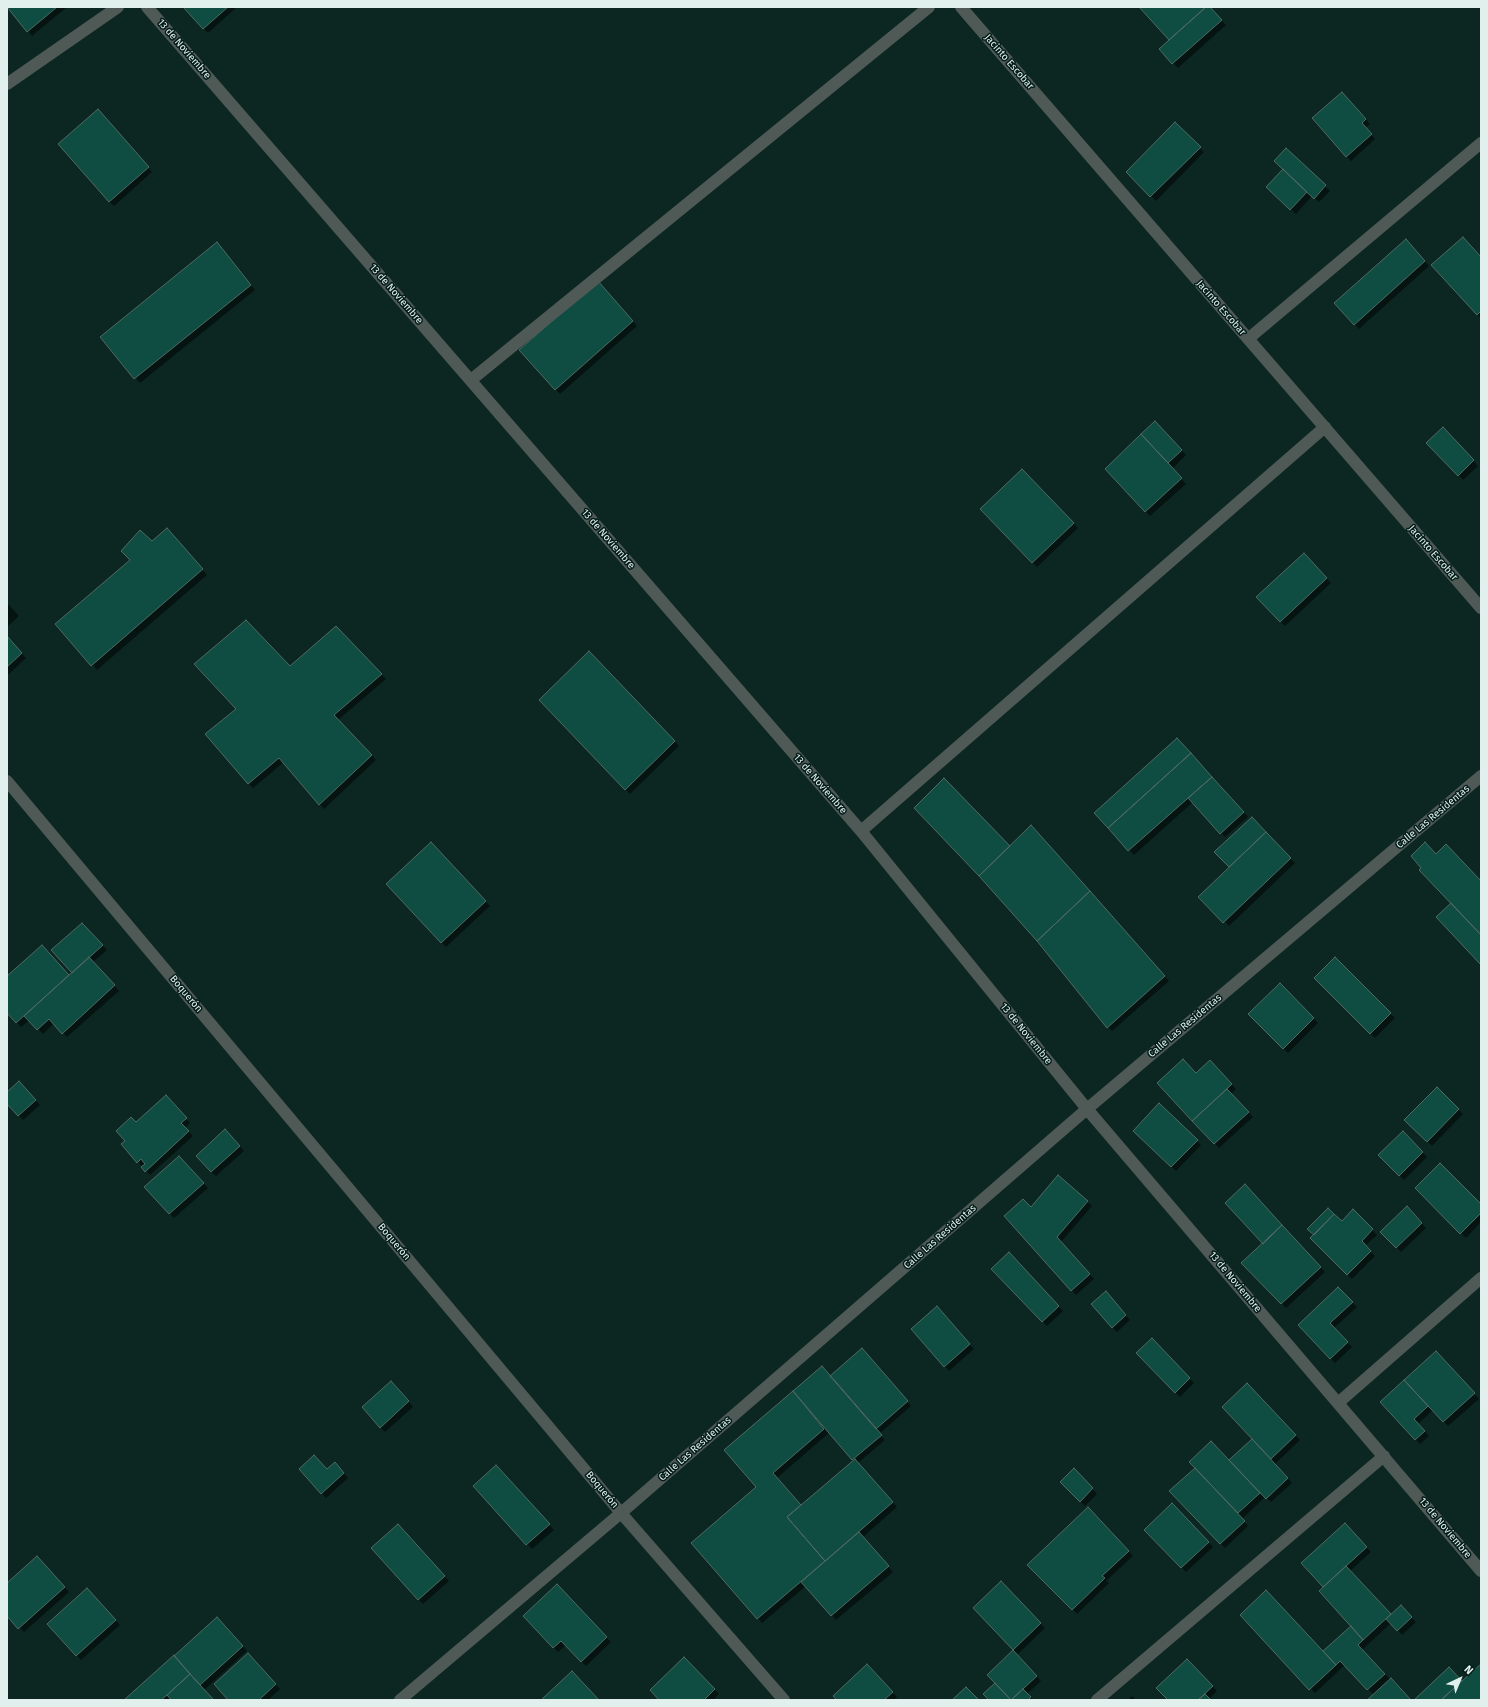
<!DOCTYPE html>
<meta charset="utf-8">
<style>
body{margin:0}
#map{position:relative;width:1488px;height:1707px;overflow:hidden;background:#0c2621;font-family:"Fira Sans",sans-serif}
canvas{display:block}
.frame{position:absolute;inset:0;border:8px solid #e1f0ec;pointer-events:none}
.north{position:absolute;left:1440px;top:1659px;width:40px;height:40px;-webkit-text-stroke:3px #031c18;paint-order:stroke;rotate:44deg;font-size:11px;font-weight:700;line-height:16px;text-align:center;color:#e1f0ec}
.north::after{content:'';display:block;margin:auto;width:14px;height:18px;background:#e1f0ec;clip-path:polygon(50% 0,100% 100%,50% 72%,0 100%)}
</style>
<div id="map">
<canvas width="1488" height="1707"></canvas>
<div class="frame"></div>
<div class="north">N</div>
</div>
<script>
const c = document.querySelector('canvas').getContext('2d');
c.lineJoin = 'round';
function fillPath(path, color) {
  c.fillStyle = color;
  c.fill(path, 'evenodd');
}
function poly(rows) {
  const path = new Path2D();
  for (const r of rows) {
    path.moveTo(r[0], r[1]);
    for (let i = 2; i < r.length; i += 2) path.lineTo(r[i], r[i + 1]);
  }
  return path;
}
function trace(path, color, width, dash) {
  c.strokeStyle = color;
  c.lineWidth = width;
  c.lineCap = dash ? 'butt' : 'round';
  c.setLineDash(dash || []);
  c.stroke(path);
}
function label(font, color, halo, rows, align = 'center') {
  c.font = font + ' "Fira Sans",sans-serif';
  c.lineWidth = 3;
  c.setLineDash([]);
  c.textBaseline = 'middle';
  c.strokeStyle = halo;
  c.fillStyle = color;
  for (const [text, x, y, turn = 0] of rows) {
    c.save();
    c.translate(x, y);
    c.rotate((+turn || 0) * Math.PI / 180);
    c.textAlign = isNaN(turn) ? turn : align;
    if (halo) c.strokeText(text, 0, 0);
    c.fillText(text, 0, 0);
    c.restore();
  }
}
const shadow = poly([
 [8,7,67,7,32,36],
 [184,7,237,7,208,33],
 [1140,7,1209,7,1226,25,1178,68,1160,49,1170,40],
 [1347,98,1370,124,1365,128,1375,139,1351,161,1346,156],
 [102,115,152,172,114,206,109,201],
 [1175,123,1204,152,1156,201,1127,172],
 [1286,150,1330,191,1319,202,1312,196,1296,214,1267,187,1284,169],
 [1411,245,1429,266,1359,329,1335,303],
 [221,248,255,290,140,383,102,337],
 [1481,258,1481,318,1477,314],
 [602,287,637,326,560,394,555,389],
 [1160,427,1186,455,1172,469,1186,484,1150,516,1106,469],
 [1448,432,1478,466,1463,480,1428,443],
 [1022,470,1078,528,1037,567,981,509],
 [171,534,207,575,97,670,57,625],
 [1309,559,1331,583,1285,626,1280,621],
 [7,603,19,616,7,627],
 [336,628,386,679,338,720,376,760,324,809,284,762,253,788,248,783,237,709,290,667],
 [7,638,26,658,7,676],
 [589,653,679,746,630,794,540,700],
 [1182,744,1248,817,1225,837,1193,802,1134,855,1096,813],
 [1252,818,1295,863,1229,926,1200,897,1230,868,1216,852],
 [1031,826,1169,981,1112,1031,1108,1027,1010,847],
 [436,848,490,906,446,947,441,942],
 [87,928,107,950,93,962,119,991,67,1037,54,1023,43,1034,30,1020,21,1027,7,1012,7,978,47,951,69,976,73,973],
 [1335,958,1395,1018,1375,1038,1315,978],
 [1280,984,1318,1023,1288,1053,1250,1014],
 [1210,1061,1236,1089,1231,1094,1253,1117,1219,1148,1159,1084,1196,1074],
 [23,1087,40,1105,23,1120,7,1102,7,1093],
 [1437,1088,1463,1114,1432,1146,1405,1120],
 [170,1101,190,1123,185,1128,193,1136,150,1175,138,1162,126,1141,136,1124],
 [1159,1104,1201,1145,1176,1171,1134,1131],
 [1403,1132,1427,1157,1404,1180,1380,1155],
 [230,1135,244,1151,216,1176,211,1172],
 [183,1162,208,1188,174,1218,145,1187],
 [1416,1188,1481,1205,1481,1222,1466,1238],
 [1249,1190,1325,1272,1286,1308,1243,1263,1264,1244],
 [1087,1201,1092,1206,1061,1242,1094,1279,1076,1295,1005,1216,1031,1208],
 [1407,1208,1426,1228,1401,1252,1382,1232],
 [1353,1211,1377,1235,1365,1246,1375,1256,1352,1279,1311,1238,1342,1223],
 [1009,1253,1063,1311,1047,1326,992,1269],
 [1338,1288,1357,1307,1334,1328,1352,1347,1335,1363,1299,1325],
 [1110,1297,1130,1320,1117,1332,1112,1327],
 [941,1312,974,1349,949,1371,945,1366],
 [1152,1339,1194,1383,1180,1397,1137,1353],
 [1436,1352,1479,1399,1448,1426,1433,1410,1418,1424,1429,1436,1420,1444,1382,1402],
 [867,1354,911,1406,879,1434,885,1440,858,1463,897,1507,863,1537,893,1572,836,1620,806,1586,762,1623,693,1543,757,1487,725,1450,822,1367,830,1377],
 [829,1433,854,1461,801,1506,777,1478],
 [1247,1384,1300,1440,1275,1464,1292,1483,1271,1502,1265,1497,1242,1519,1248,1526,1225,1548,1171,1492,1230,1462,1253,1439],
 [396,1387,413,1407,385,1432,380,1427],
 [339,1468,348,1478,326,1498,301,1469,327,1470],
 [501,1471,554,1530,532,1549,474,1486],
 [1079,1474,1097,1494,1085,1506,1061,1482],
 [1172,1505,1213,1547,1186,1572,1146,1530],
 [1088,1508,1133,1556,1106,1581,1109,1583,1077,1614,1029,1565],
 [1349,1529,1371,1552,1350,1571,1391,1615,1405,1611,1416,1622,1402,1635,1391,1623,1362,1650,1410,1700,1369,1700,1374,1695,1345,1665,1315,1693,1241,1615,1323,1653,1352,1626,1325,1588,1302,1564],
 [403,1530,449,1581,423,1604,418,1599],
 [42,1562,69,1592,24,1632,7,1614,7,1585],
 [1001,1582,1045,1628,1017,1655,1041,1681,1027,1694,1033,1700,990,1700,996,1683,988,1675,1014,1650,974,1608],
 [557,1586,611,1642,586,1666,566,1645,558,1652,524,1616],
 [92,1594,120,1625,81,1660,49,1624],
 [222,1623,247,1651,204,1690,213,1700,126,1700],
 [684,1658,719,1694,713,1700,661,1700],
 [252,1659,280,1689,268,1700,230,1700],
 [1187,1660,1217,1691,1209,1699,1210,1700,1169,1700],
 [867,1666,897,1697,894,1700,838,1700],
 [1132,1696,1136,1700,1128,1700]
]);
const building = poly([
 [7,7,57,7,27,32,7,7],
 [183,7,228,7,203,29,183,7],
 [1139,7,1206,7,1169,40,1139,7],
 [1206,7,1210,7,1222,20,1172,64,1159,49,1206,7],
 [1342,92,1366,119,1362,123,1372,134,1346,157,1312,118,1342,92],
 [98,109,149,167,109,202,58,144,98,109],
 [1175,122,1201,147,1150,197,1126,172,1175,122],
 [1286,148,1326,185,1314,199,1274,161,1286,148],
 [1283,169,1307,192,1290,210,1266,187,1283,169],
 [1463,237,1481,257,1481,311,1477,315,1431,265,1463,237],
 [1406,239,1425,261,1354,325,1334,303,1406,239],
 [217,242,251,285,134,379,100,337,217,242],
 [598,281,633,321,555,390,519,350,598,281],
 [1155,421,1182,450,1168,463,1141,434,1155,421],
 [1443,427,1474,460,1458,476,1426,443,1443,427],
 [1141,434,1182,478,1145,512,1105,469,1141,434],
 [1022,469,1074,523,1032,563,980,509,1022,469],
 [167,528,203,569,91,666,55,624,130,560,121,551,140,530,152,541,167,528],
 [1304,553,1327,578,1280,622,1256,597,1304,553],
 [246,620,290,666,336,626,382,674,334,715,372,755,319,805,279,758,248,784,205,734,236,709,194,664,246,620],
 [7,636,22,653,7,667,7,636],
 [589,651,675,741,625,790,539,700,589,651],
 [1177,738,1191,753,1108,828,1094,813,1177,738],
 [1191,753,1212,777,1128,851,1108,828,1191,753],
 [1212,777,1244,812,1220,834,1188,798,1212,777],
 [944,778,1010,846,979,876,914,808,944,778],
 [1252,817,1266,832,1229,867,1214,852,1252,817],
 [1031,825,1090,891,1037,941,979,876,1031,825],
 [1266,832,1291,858,1223,923,1198,897,1266,832],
 [431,842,486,901,441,943,386,884,431,842],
 [1425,842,1436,854,1446,844,1481,881,1481,935,1419,870,1421,868,1411,856,1425,842],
 [1090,891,1165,976,1107,1028,1037,941,1090,891],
 [1451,903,1481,935,1481,965,1436,917,1451,903],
 [82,923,103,945,72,973,51,950,82,923],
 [42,945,69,975,16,1023,7,1013,7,976,42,945],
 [89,957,115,985,62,1034,49,1019,37,1030,24,1016,89,957],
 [1335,957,1391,1013,1370,1034,1314,978,1335,957],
 [1280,983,1314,1018,1283,1049,1248,1014,1280,983],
 [1183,1059,1196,1073,1210,1060,1232,1084,1192,1121,1157,1083,1183,1059],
 [19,1081,36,1100,18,1116,7,1104,7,1092,19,1081],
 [1437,1087,1459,1109,1427,1142,1404,1120,1437,1087],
 [1227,1089,1249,1112,1214,1144,1192,1121,1227,1089],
 [166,1095,187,1118,181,1123,189,1131,145,1172,141,1167,145,1164,141,1159,137,1163,121,1144,125,1141,116,1131,131,1117,136,1122,166,1095],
 [1159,1103,1198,1140,1171,1167,1133,1131,1159,1103],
 [225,1129,240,1146,211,1172,196,1156,225,1129],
 [1403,1131,1423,1152,1399,1176,1378,1155,1403,1131],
 [179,1156,204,1183,169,1214,144,1187,179,1156],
 [1440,1163,1481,1204,1481,1213,1460,1234,1415,1188,1440,1163],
 [1058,1175,1088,1201,1057,1237,1090,1274,1071,1291,1004,1216,1023,1199,1031,1207,1058,1175],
 [1245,1184,1282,1225,1263,1244,1225,1203,1245,1184],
 [1407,1206,1422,1223,1396,1248,1380,1232,1407,1206],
 [1328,1208,1334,1214,1314,1235,1307,1229,1328,1208],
 [1353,1209,1373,1229,1362,1241,1371,1251,1347,1275,1310,1238,1334,1214,1342,1221,1353,1209],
 [1282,1225,1321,1267,1281,1304,1241,1263,1282,1225],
 [1009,1252,1059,1306,1042,1322,991,1269,1009,1252],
 [1338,1287,1353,1302,1330,1323,1348,1342,1330,1359,1298,1325,1338,1287],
 [1106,1291,1126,1315,1112,1328,1091,1304,1106,1291],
 [937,1306,970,1344,944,1367,911,1329,937,1306],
 [1152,1338,1190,1378,1175,1393,1136,1353,1152,1338],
 [862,1348,908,1401,876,1429,830,1376,862,1348],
 [1436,1351,1475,1393,1443,1422,1404,1380,1436,1351],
 [822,1366,882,1435,852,1460,793,1391,822,1366],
 [1404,1380,1428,1406,1414,1419,1425,1431,1415,1440,1380,1402,1404,1380],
 [391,1381,409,1401,380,1428,362,1407,391,1381],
 [1247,1383,1296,1435,1271,1459,1222,1407,1247,1383],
 [793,1391,824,1429,773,1473,801,1505,787,1517,825,1561,757,1619,691,1543,756,1487,724,1450,793,1391],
 [1252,1439,1288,1478,1266,1499,1229,1460,1252,1439],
 [1211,1441,1260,1493,1238,1513,1189,1462,1211,1441],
 [314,1455,327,1469,335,1462,344,1473,321,1494,299,1469,314,1455],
 [855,1459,893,1502,825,1561,787,1517,855,1459],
 [496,1465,550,1524,526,1545,473,1486,496,1465],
 [1074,1468,1093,1488,1080,1502,1060,1482,1074,1468],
 [1195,1468,1245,1521,1220,1544,1169,1491,1195,1468],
 [1172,1503,1209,1542,1181,1568,1144,1530,1172,1503],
 [1088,1507,1129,1551,1102,1576,1105,1578,1072,1610,1027,1565,1088,1507],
 [1345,1523,1367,1547,1323,1587,1301,1563,1345,1523],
 [398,1524,445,1576,418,1600,371,1548,398,1524],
 [859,1532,889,1566,831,1616,801,1582,859,1532],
 [37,1556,65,1587,18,1629,7,1616,7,1583,37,1556],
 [1346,1566,1391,1614,1363,1640,1319,1591,1346,1566],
 [1001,1581,1041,1623,1013,1650,973,1608,1001,1581],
 [557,1584,607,1637,581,1662,561,1641,553,1648,523,1616,557,1584],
 [87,1588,116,1620,76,1656,47,1624,87,1588],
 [1266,1590,1336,1665,1309,1690,1240,1615,1266,1590],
 [1401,1605,1412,1617,1397,1631,1386,1619,1401,1605],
 [217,1617,243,1646,200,1685,174,1656,217,1617],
 [1351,1626,1363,1640,1358,1645,1385,1674,1367,1690,1340,1661,1336,1665,1323,1651,1351,1626],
 [1013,1650,1037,1676,1011,1700,987,1675,1013,1650],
 [248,1653,276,1684,259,1700,228,1700,214,1684,248,1653],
 [174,1655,190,1674,167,1695,161,1700,124,1700,174,1655],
 [684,1657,715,1689,704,1700,659,1700,650,1690,684,1657],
 [1187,1659,1213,1686,1198,1700,1168,1700,1156,1688,1187,1659],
 [867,1664,893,1692,884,1700,837,1700,833,1696,867,1664],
 [1481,1664,1481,1700,1441,1700,1462,1681,1481,1664],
 [1449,1667,1462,1681,1441,1700,1414,1700,1449,1667],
 [572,1671,599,1700,541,1700,572,1671],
 [190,1674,200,1685,214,1700,171,1700,167,1695,190,1674],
 [1391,1678,1411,1700,1367,1700,1391,1678],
 [995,1683,1011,1700,989,1700,983,1694,995,1683],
 [966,1687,979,1700,952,1700,966,1687],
 [1023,1689,1031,1697,1028,1700,1011,1700,1023,1689],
 [1205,1694,1211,1700,1198,1700,1205,1694]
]);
const street = poly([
 [147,7,861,831,1087,1109,1481,1571],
 [961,7,1481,608],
 [7,84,118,7],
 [1248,339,1481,143],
 [471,380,929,7],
 [7,781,621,1513,784,1700],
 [861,831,1325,427],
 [1338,1403,1481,1278],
 [400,1700,621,1513,1087,1109,1481,776],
 [1097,1700,1384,1456]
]);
const streetNames = [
 ["13 de Noviembre",184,49,49],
 ["Jacinto Escobar",1009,62,49],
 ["13 de Noviembre",396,294,49],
 ["Jacinto Escobar",1221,308,49],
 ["13 de Noviembre",608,539,49],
 ["Jacinto Escobar",1433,553,49],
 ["13 de Noviembre",820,784,49],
 ["Calle Las Residentas",1433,817,-40],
 ["Boquerón",186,994,50],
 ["Calle Las Residentas",1185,1026,-40],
 ["13 de Noviembre",1026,1034,51],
 ["Calle Las Residentas",940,1237,-41],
 ["Boquerón",394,1242,50],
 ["13 de Noviembre",1235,1282,50],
 ["Calle Las Residentas",695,1449,-41],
 ["Boquerón",602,1490,50],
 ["13 de Noviembre",1445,1528,50]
];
fillPath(shadow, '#0007');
fillPath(building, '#0f4d43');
trace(building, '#506a64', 1);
trace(street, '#4f5a57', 12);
label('10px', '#e1f0ec', '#031c18', streetNames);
</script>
